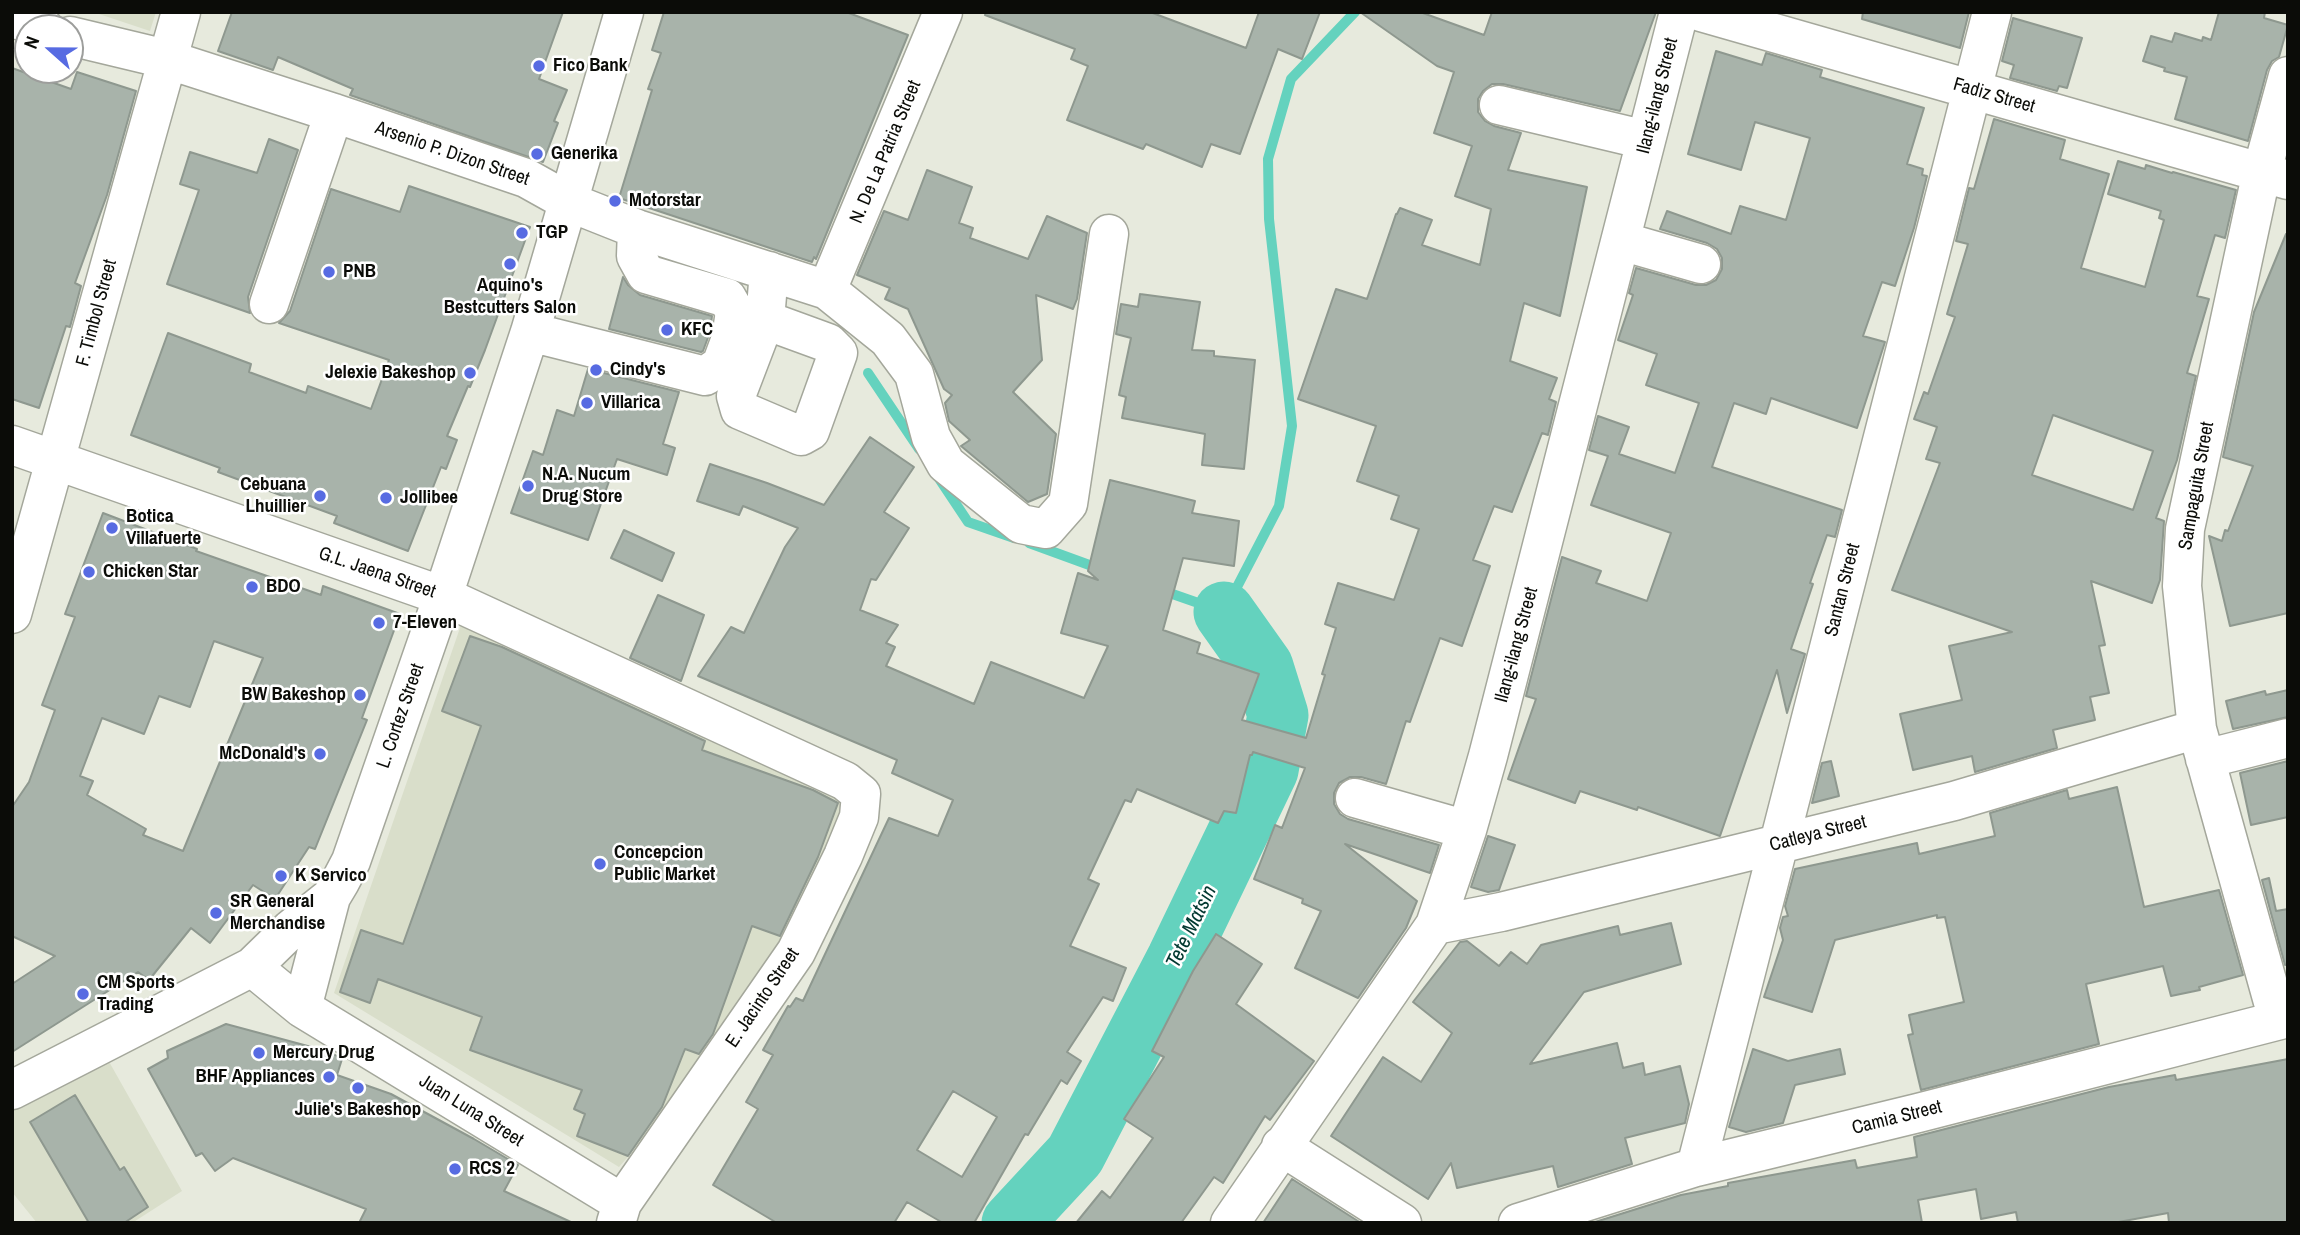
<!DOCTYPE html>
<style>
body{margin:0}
#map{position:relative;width:2300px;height:1235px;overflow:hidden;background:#e7eadd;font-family:"Archivo Narrow",sans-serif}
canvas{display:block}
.frame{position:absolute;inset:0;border:14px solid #0b0c08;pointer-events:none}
.north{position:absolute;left:14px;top:14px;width:70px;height:70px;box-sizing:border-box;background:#fff;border:2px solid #9d9e9c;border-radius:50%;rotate:291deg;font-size:19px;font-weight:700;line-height:28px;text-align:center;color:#0b0c08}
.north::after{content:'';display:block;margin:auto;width:24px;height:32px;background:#576be2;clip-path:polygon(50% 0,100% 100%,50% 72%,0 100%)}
</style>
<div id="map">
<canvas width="2300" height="1235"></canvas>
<div class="frame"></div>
<div class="north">N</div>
</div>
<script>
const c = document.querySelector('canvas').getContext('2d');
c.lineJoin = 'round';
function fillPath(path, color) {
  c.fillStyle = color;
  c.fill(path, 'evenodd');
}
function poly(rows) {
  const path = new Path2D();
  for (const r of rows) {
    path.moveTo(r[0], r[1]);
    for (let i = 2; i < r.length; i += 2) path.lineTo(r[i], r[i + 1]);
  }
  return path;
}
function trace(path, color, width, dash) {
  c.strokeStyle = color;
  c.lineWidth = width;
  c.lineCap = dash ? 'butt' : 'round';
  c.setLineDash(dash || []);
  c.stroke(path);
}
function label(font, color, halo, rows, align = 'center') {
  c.font = font + ' "Archivo Narrow",sans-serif';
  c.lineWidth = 5;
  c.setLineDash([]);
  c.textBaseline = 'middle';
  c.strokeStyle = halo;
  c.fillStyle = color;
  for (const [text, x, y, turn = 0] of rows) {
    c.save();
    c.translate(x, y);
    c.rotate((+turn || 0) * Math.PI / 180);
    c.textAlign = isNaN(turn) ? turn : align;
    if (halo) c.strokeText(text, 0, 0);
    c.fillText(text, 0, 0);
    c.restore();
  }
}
const built = poly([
 [93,12,156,12,150,31],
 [461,625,856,788,788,939,687,1090,619,1167,334,993],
 [103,1051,182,1191,132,1223,37,1223,12,1192,12,1103]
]);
const stream = poly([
 [868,373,919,449],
 [938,477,968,522,1014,538],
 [1029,543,1103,570],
 [1161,590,1224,612,1279,506,1292,426,1269,219,1268,159,1291,79,1355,12]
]);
const river = poly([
 [1012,1223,1075,1155,1177,959,1268,770,1278,715,1263,667,1224,612]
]);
const building = poly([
 [232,12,563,12,539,79,567,90,554,121,558,123,543,162,350,95,353,89,278,57,273,70,218,51,232,12],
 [664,12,846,12,908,35,816,259,814,257,812,262,619,198,652,90,648,89,661,53,652,50,664,12],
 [986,12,1150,12,1246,48,1259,12,1320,12,1302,59,1278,49,1240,154,1211,144,1202,167,1146,144,1143,149,1067,120,1088,66,1071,59,1075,49,985,15,986,12],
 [1360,12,1420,12,1484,35,1492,12,1656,12,1620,111,1503,84,1492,84,1483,91,1478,99,1478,112,1485,121,1494,126,1521,133,1508,170,1587,187,1560,316,1524,303,1510,361,1557,378,1549,399,1556,402,1548,435,1542,433,1512,512,1494,506,1473,560,1490,566,1462,646,1440,638,1410,722,1406,721,1386,784,1361,777,1350,777,1339,783,1334,793,1334,804,1340,814,1348,819,1439,845,1430,873,1345,844,1417,901,1406,928,1358,998,1295,968,1321,911,1302,903,1303,899,1254,879,1275,825,1282,828,1305,768,1253,752,1252,755,1250,755,1236,813,1224,811,1218,823,1137,789,1131,802,1125,800,1088,879,1099,884,1070,946,1126,968,1113,1001,1103,997,1067,1052,1081,1061,1067,1084,1061,1080,1028,1135,1025,1134,974,1223,943,1223,907,1202,894,1223,777,1223,713,1185,758,1109,746,1102,773,1055,763,1050,788,1006,790,1007,796,998,803,1001,889,818,938,836,953,800,892,773,897,760,698,676,731,627,744,633,785,547,798,528,743,506,739,515,697,501,710,464,767,483,824,505,870,437,914,467,884,512,909,528,876,580,871,579,860,610,898,625,886,643,895,647,886,666,974,704,991,662,1084,698,1108,646,1061,633,1078,573,1098,580,1088,571,1110,480,1195,501,1192,513,1239,521,1234,566,1183,558,1163,630,1200,643,1197,653,1259,674,1242,720,1306,738,1325,675,1322,674,1336,628,1325,624,1338,583,1394,600,1419,529,1391,519,1399,496,1357,481,1376,426,1298,399,1336,289,1367,299,1396,214,1397,214,1400,208,1432,220,1422,245,1480,265,1491,209,1455,196,1472,146,1434,133,1454,72,1437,66,1360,12],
 [953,1091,997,1117,962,1177,917,1150,953,1091],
 [1863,12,1969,12,1960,48,1862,19,1863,12],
 [2219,12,2265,12,2264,18,2288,25,2279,57,2272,61,2267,70,2248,141,2175,119,2187,77,2164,71,2165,68,2143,61,2151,36,2172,42,2175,33,2202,41,2203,37,2211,40,2219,12],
 [2013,18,2082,38,2067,88,2059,86,2057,91,2010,78,2014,65,2002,61,2013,18],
 [1716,51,1762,65,1766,53,1822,70,1820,77,1924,108,1907,164,1923,169,1922,175,1927,176,1914,228,1895,286,1882,282,1863,336,1885,342,1857,428,1771,398,1766,414,1734,403,1712,467,1842,510,1835,537,1827,535,1810,583,1813,584,1791,649,1805,654,1787,713,1777,670,1720,836,1638,807,1637,810,1580,791,1575,803,1508,779,1536,699,1526,696,1562,557,1601,571,1596,583,1647,601,1671,533,1591,505,1608,456,1589,450,1598,416,1629,427,1619,454,1675,473,1699,403,1646,385,1657,354,1618,340,1633,295,1629,293,1636,268,1696,285,1706,285,1716,280,1722,269,1722,258,1717,249,1707,243,1660,229,1667,211,1731,234,1740,206,1786,220,1810,138,1755,122,1741,170,1688,154,1716,51],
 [12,68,71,89,77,72,136,91,107,195,75,283,81,286,70,327,66,326,39,408,12,399,12,68],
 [1994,119,2065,140,2060,159,2109,174,2081,268,2145,287,2164,220,2159,218,2161,211,2108,194,2118,161,2145,169,2146,165,2172,173,2173,172,2236,190,2225,238,2215,235,2197,296,2209,299,2187,373,2196,376,2177,460,2156,518,2164,521,2160,580,2152,603,2091,581,2105,645,2099,646,2109,693,2090,697,2095,720,2053,730,2057,748,1975,772,1972,756,1913,770,1900,714,1962,700,1949,646,2012,632,1892,590,1940,463,1926,459,1937,427,1914,419,1924,392,1928,394,1955,317,1947,314,1968,244,1956,241,1969,188,1974,189,1994,119],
 [2053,415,2153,451,2133,510,2032,475,2053,415],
 [269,139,298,150,248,297,250,313,167,284,199,190,180,184,190,152,257,173,269,139],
 [927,170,972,187,959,223,973,228,970,238,1028,259,1047,216,1087,233,1077,299,1073,309,1036,295,1042,360,1013,392,1056,434,1047,494,1028,502,961,446,970,440,949,421,945,403,952,395,944,389,908,309,885,299,890,288,857,275,884,211,908,220,927,170],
 [409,186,530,227,485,350,470,387,468,386,447,436,457,440,446,469,441,467,408,551,334,523,337,516,218,472,220,468,131,435,168,333,251,364,249,372,306,393,308,386,371,409,389,360,279,323,290,311,331,189,400,212,409,186],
 [2286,234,2288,234,2288,613,2230,626,2209,536,2222,541,2225,530,2228,531,2253,466,2223,457,2254,312,2286,234],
 [623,277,628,285,640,295,712,316,710,332,703,351,701,352,609,329,623,277],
 [1140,294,1200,302,1192,350,1214,351,1214,356,1255,360,1244,469,1202,465,1205,434,1122,418,1126,397,1119,395,1131,338,1116,334,1121,304,1138,307,1140,294],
 [588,369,679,392,663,444,675,448,667,475,617,459,588,540,511,513,533,451,543,455,557,410,574,416,588,369],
 [103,513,197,549,196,551,321,595,323,586,400,614,362,718,367,720,315,849,309,847,275,899,253,885,210,943,191,928,149,980,138,972,12,1052,12,984,55,956,12,936,12,807,29,782,55,710,42,705,75,617,65,614,103,513],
 [214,641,263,658,183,851,143,835,146,829,87,795,93,781,80,776,102,718,144,734,159,696,190,707,214,641],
 [624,530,674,553,662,581,611,558,624,530],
 [658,595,704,615,681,681,630,658,658,595],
 [470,636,502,647,705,741,702,750,813,790,838,803,818,857,780,936,752,926,713,1034,699,1054,685,1049,662,1107,628,1156,577,1136,585,1114,574,1109,582,1090,470,1050,482,1017,378,979,370,1003,340,992,361,930,403,944,481,726,442,711,470,636],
 [2288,690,2288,717,2233,729,2226,701,2265,691,2266,695,2288,690],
 [1831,761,1839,796,1812,803,1822,763,1831,761],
 [2288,761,2288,817,2251,825,2240,773,2288,761],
 [2117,787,2144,907,2219,890,2243,975,2199,987,2200,990,2171,996,2163,966,2086,984,2099,1044,1921,1090,1908,1035,1913,1034,1909,1015,1964,1002,1945,917,1937,918,1937,915,1835,940,1812,1012,1764,997,1783,940,1780,928,1783,917,1788,916,1785,906,1795,869,1917,843,1919,854,1995,836,1990,813,2067,790,2069,799,2117,787],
 [1488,836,1515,845,1499,890,1488,892,1471,887,1488,836],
 [2269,878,2276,911,2288,909,2288,964,2285,965,2262,880,2269,878],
 [1671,923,1681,964,1584,992,1530,1064,1617,1043,1623,1068,1643,1063,1645,1075,1680,1066,1689,1104,1685,1123,1625,1138,1632,1164,1558,1187,1553,1166,1457,1188,1451,1163,1428,1199,1331,1136,1383,1057,1421,1082,1452,1033,1413,1002,1460,942,1467,941,1499,966,1511,952,1527,964,1541,945,1618,926,1620,935,1671,923],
 [1216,934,1262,964,1236,1004,1314,1061,1270,1120,1265,1116,1223,1183,1214,1177,1181,1223,1076,1223,1102,1191,1110,1198,1153,1138,1124,1119,1164,1057,1152,1051,1193,971,1216,934],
 [226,1024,330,1052,342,1059,337,1075,391,1094,474,1139,518,1165,504,1191,573,1223,359,1223,366,1209,233,1158,215,1171,202,1153,196,1156,148,1069,168,1058,167,1051,226,1024],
 [1753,1049,1788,1061,1840,1049,1845,1074,1795,1085,1783,1123,1746,1132,1729,1127,1753,1049],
 [2288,1059,2288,1223,2169,1223,2168,1213,2113,1223,2018,1223,2016,1212,1981,1219,1976,1189,1918,1200,1922,1223,1592,1223,1681,1195,1728,1186,1728,1183,1855,1160,1857,1168,1917,1157,1914,1137,2109,1087,2175,1075,2176,1080,2288,1059],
 [75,1095,120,1170,124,1167,148,1207,124,1223,89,1223,30,1122,75,1095],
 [1292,1179,1361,1223,1263,1223,1292,1179]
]);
const minor = poly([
 [1701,12,2288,180],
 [12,18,44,28],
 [70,36,166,59,334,113,526,178,569,202,637,229,827,290,888,339,914,374,931,437,946,464,1021,524,1046,529,1068,504,1109,234],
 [1499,105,1646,140],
 [1621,241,1701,264],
 [827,290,943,12],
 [269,304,334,113],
 [765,320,828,343,838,353,810,431,801,436,740,410,736,396,765,320,769,271],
 [530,332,705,376,721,365,731,338,735,312,727,298,646,274,636,256,637,229],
 [12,445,443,596,845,781,861,794,859,817,843,856,796,952,622,1203,616,1223],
 [12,614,181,12],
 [2205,759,2288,738],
 [1355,798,1467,830],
 [1435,925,1501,912,1954,801,2197,729],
 [252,967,302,1008,622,1203],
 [302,1008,331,897],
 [2278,1020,2197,729,2182,586,2185,529,2262,171,2288,76],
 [12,1090,252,967,291,929,331,897,340,882,351,861,443,596,530,332,624,12],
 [1281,1146,1402,1223],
 [1696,1167,1992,12],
 [1230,1223,1435,925,1467,830,1488,756,1679,12],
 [1518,1223,1696,1167,1918,1113,2288,1018]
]);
const markers = [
 [539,66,7,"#576be2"],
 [537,154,7,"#576be2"],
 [615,201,7,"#576be2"],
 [522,233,7,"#576be2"],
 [510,264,7,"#576be2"],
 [329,272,7,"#576be2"],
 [667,330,7,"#576be2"],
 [596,370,7,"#576be2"],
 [470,373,7,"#576be2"],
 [587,403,7,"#576be2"],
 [528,486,7,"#576be2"],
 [320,496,7,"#576be2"],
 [386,498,7,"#576be2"],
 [112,528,7,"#576be2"],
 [89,572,7,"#576be2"],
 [252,587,7,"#576be2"],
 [379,623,7,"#576be2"],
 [360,695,7,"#576be2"],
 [320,754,7,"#576be2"],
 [600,864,7,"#576be2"],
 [281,876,7,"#576be2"],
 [216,913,7,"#576be2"],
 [83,994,7,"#576be2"],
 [259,1053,7,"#576be2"],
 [329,1077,7,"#576be2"],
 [358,1088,7,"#576be2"],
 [455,1169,7,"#576be2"]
];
const poiNames = [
 ["Fico Bank",553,66],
 ["Generika",551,154],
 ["Motorstar",629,201],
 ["TGP",536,233],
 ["PNB",343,272],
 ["Aquino's",510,286,"center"],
 ["Bestcutters Salon",510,308,"center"],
 ["KFC",681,330],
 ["Cindy's",610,370],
 ["Jelexie Bakeshop",456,373,"right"],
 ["Villarica",601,403],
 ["N.A. Nucum",542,475],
 ["Drug Store",542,497],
 ["Cebuana",306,485,"right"],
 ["Lhuillier",306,507,"right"],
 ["Jollibee",400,498],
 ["Botica",126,517],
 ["Villafuerte",126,539],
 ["Chicken Star",103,572],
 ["BDO",266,587],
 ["7-Eleven",393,623],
 ["BW Bakeshop",346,695,"right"],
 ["McDonald's",306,754,"right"],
 ["Concepcion",614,853],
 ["Public Market",614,875],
 ["K Servico",295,876],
 ["SR General",230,902],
 ["Merchandise",230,924],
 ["CM Sports",97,983],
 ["Trading",97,1005],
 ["Mercury Drug",273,1053],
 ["BHF Appliances",315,1077,"right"],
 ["Julie's Bakeshop",358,1110,"center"],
 ["RCS 2",469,1169]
];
const streetNames = [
 ["Ilang-ilang Street",1658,96,-76],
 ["Fadiz Street",1994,96,16],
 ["N. De La Patria Street",886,152,-67],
 ["Arsenio P. Dizon Street",452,154,19],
 ["F. Timbol Street",97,313,-75],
 ["Sampaguita Street",2197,486,-80],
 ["G.L. Jaena Street",377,573,19],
 ["Santan Street",1843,590,-76],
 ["Ilang-ilang Street",1517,645,-75],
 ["L. Cortez Street",401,716,-71],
 ["Catleya Street",1818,834,-14],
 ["E. Jacinto Street",763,998,-56],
 ["Juan Luna Street",471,1111,32],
 ["Camia Street",1897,1118,-14]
];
const waterNames = [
 ["Tete Matsin",1192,927,-64]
];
fillPath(built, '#d9deca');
trace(stream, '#64d2be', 10);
trace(river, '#64d2be', 61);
fillPath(building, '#a8b3aa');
trace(building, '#8e988f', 2);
trace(minor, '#a4a79b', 41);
trace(minor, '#fff', 38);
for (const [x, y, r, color] of markers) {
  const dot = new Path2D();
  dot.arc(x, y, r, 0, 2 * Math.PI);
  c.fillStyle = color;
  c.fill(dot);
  trace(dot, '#fff', 2.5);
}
label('bold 19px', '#0b0c08', '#fff', poiNames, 'left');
label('19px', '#0b0c08', '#fff', streetNames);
label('italic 21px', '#023830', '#fff', waterNames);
</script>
